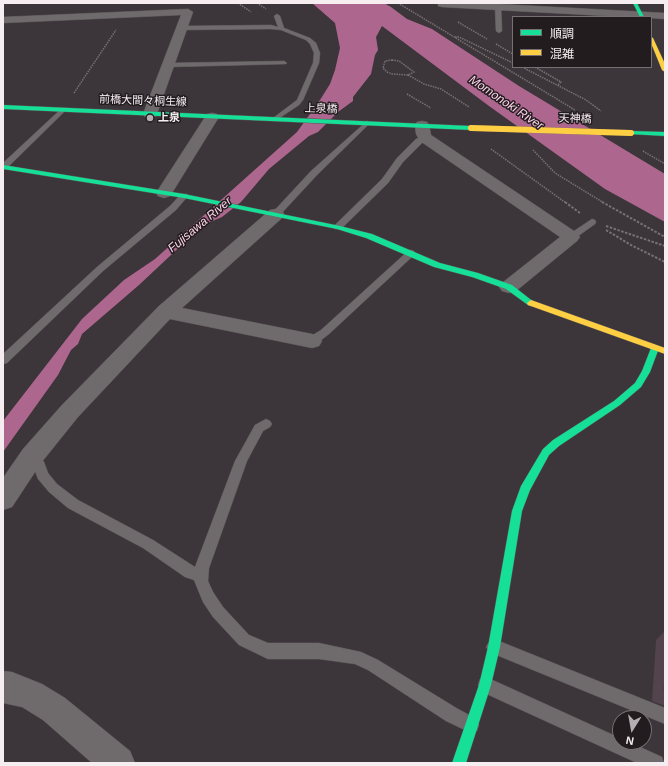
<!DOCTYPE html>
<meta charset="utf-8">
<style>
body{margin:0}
#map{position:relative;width:668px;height:766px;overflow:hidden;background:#3c3539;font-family:Arial,"Noto Sans JP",sans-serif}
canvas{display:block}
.frame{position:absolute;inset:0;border:4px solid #f6edf1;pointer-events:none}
.legend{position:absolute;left:512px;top:16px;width:140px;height:52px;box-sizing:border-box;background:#221c1f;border:1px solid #777073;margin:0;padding:5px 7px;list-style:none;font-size:12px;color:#f6edf1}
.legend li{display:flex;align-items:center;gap:8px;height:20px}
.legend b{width:20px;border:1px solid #777073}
.north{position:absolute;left:612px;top:710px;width:40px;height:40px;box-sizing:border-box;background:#221c1f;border:1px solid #777073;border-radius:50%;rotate:191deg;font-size:11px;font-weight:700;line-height:16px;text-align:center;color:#f6edf1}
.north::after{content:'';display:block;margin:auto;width:14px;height:18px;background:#b5adb1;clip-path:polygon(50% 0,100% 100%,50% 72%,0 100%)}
</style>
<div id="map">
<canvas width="668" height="766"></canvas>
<div class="frame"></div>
<ul class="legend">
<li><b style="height:5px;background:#16e098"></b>順調</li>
<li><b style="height:5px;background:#ffcf43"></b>混雑</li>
</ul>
<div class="north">N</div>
</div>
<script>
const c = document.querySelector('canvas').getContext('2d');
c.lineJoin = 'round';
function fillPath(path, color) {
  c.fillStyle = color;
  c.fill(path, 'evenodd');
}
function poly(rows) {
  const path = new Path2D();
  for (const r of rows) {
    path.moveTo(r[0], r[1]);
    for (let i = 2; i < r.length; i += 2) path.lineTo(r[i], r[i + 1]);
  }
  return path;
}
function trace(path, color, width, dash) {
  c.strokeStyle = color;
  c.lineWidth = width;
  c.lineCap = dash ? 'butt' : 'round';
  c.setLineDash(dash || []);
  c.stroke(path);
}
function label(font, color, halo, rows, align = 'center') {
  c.font = font + ' Arial,"Noto Sans JP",sans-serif';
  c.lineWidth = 3;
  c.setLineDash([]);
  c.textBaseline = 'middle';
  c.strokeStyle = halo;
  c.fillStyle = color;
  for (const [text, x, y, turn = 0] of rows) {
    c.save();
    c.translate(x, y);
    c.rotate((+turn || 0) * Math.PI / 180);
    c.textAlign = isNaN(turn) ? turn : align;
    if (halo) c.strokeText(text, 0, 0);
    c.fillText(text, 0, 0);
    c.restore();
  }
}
const water = poly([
 [312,3,384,3,391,7,407,19,432,29,519,86,665,174,665,222,605,189,489,106,382,26,376,37,378,50,375,55,371,74,353,97,353,101,338,112,318,132,309,136,269,169,241,202,222,217,203,225,139,285,82,334,78,344,71,350,58,375,3,452,3,421,82,319,124,280,155,259,297,132,320,100,330,84,335,70,340,48,335,23]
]);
const pathFar1 = poly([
 [238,3,251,12],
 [257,3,266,9],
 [398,3,575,110],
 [458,22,487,39],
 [455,37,459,37,513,63],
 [496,44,513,54],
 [392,60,399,61,414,72,408,75,392,74,387,72,383,68,385,61,392,60],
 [522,67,586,100,601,111],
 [535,67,561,82,558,85],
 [408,75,424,84,441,89,469,107],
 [74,93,116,30],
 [407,94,431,108],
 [491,149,566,203],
 [533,150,555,173,604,203],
 [643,151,665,164]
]);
const path = poly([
 [565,202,580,213],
 [602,202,665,237],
 [606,226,665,246],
 [606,230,631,245,665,262]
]);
const lane = poly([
 [498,5,501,7,502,31,499,33,496,31,495,7,498,5],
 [277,14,280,16,284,28,310,38,316,43,320,53,319,63,303,100,299,105,275,121,273,120,273,118,297,100,313,63,314,53,310,44,306,40,281,30,271,29,182,30,179,28,182,26,271,25,278,27,274,16,277,14],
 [284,61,287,63,286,64,168,67,165,65,168,63,284,61],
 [61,109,66,110,6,169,3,169,3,163,61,109],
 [367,121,370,123,369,124,317,175,279,216,273,216,272,214,273,212,311,171,367,121],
 [422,136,425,136,429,138,422,143,403,162,388,183,341,229,335,229,334,227,335,225,382,179,397,158,416,139,422,136],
 [181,194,187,194,188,196,176,210,103,271,7,363,3,364,3,354,97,267,170,206,181,194],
 [592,219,595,220,596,222,595,224,574,239,568,239,567,237,568,235,592,219],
 [411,250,414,251,415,253,414,255,329,334,316,344,308,344,307,341,308,338,321,330,408,251,411,250],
 [266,419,270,421,272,424,270,427,263,431,247,461,209,568,208,581,213,592,223,607,249,635,268,643,319,643,361,652,378,660,458,709,477,719,479,725,477,731,471,733,446,721,368,670,355,664,319,659,268,659,239,645,213,617,203,602,194,580,185,577,143,548,68,508,49,492,38,479,34,468,26,456,28,452,32,451,36,452,44,462,48,473,57,484,78,500,153,540,195,567,235,461,255,425,266,419],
 [494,639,665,708,665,724,489,652,486,647,489,642,494,639],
 [486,677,620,738,620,742,629,742,662,757,664,763,637,763,480,691,478,685,480,679,486,677]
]);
const street = poly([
 [438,3,481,3,665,13,665,19,651,18,651,17,625,17,442,7,438,6,438,3],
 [188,9,193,12,157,114,155,117,150,118,145,117,143,114,181,15,3,23,3,17,188,9],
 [212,113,217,114,219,117,172,193,170,196,164,198,158,196,156,193,207,114,212,113],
 [422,121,427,122,429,125,431,135,577,233,580,237,577,241,516,291,509,293,502,291,499,287,502,283,560,237,420,141,416,134,415,125,417,122,422,121],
 [276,209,282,210,284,214,282,218,182,308,312,334,319,336,322,341,319,346,312,348,170,319,78,417,41,463,12,507,3,510,3,478,23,449,62,405,159,306,270,210,276,209],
 [3,671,12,672,42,684,65,698,130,751,135,763,92,763,43,720,22,707,3,703,3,671]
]);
const fast = poly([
 [633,3,637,3,644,17,640,17,633,3],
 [3,105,471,126,474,128,471,130,3,109,3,105],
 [631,131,665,132,665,136,629,134,629,132,631,131],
 [3,165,184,194,340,226,372,234,440,263,478,273,512,285,535,303,531,306,528,305,506,289,472,277,434,267,366,238,337,229,184,198,3,169,3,165],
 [655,345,659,348,650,372,641,387,620,405,559,446,549,455,530,490,522,511,500,647,491,685,466,763,452,763,479,685,488,647,512,511,521,486,543,449,553,440,614,401,635,383,642,371,651,348,655,345]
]);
const slow = poly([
 [651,37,653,38,665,64,665,72,662,70,651,43,651,37],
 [531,300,665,348,665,354,528,305,527,303,531,300]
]);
const slowBridge = poly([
 [471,128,631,133]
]);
const wall = poly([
 [665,631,665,706,652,701,656,640]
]);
const building = poly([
 [665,674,665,692,664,691,665,674]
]);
const markers = [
 [150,118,4,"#b5adb1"]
];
const farStreetnames = [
 ["前橋大間々桐生線",143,101,2],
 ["上泉橋",321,109,2],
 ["天神橋",575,119,2]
];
const farPoinames = [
 ["上泉",158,118]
];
const farWaternames = [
 ["Momonoki River",506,103,34],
 ["Fujisawa River",200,225,-40]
];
fillPath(water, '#ad678f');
trace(lane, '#595356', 1);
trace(street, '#595356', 1);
trace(fast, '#595356', 1);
trace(slow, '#595356', 1);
trace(pathFar1, '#767274', 1.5, [1.5, 1]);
trace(path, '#767274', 2, [2.5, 1.5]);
fillPath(lane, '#6f6b6d');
fillPath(street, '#6f6b6d');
fillPath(fast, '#16e098');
fillPath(slow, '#ffcf43');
trace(slowBridge, '#595356', 6, []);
trace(slowBridge, '#ffcf43', 6);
fillPath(wall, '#53434c');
fillPath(building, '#604e58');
trace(building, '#43373e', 1);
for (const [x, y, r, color] of markers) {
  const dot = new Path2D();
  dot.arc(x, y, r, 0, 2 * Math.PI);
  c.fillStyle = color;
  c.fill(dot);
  trace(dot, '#221c1f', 1.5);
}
label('11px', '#f6edf1', '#221c1f', farStreetnames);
label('bold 11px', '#f6edf1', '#221c1f', farPoinames, 'left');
label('italic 12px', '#fed3ea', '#221c1f', farWaternames);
</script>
